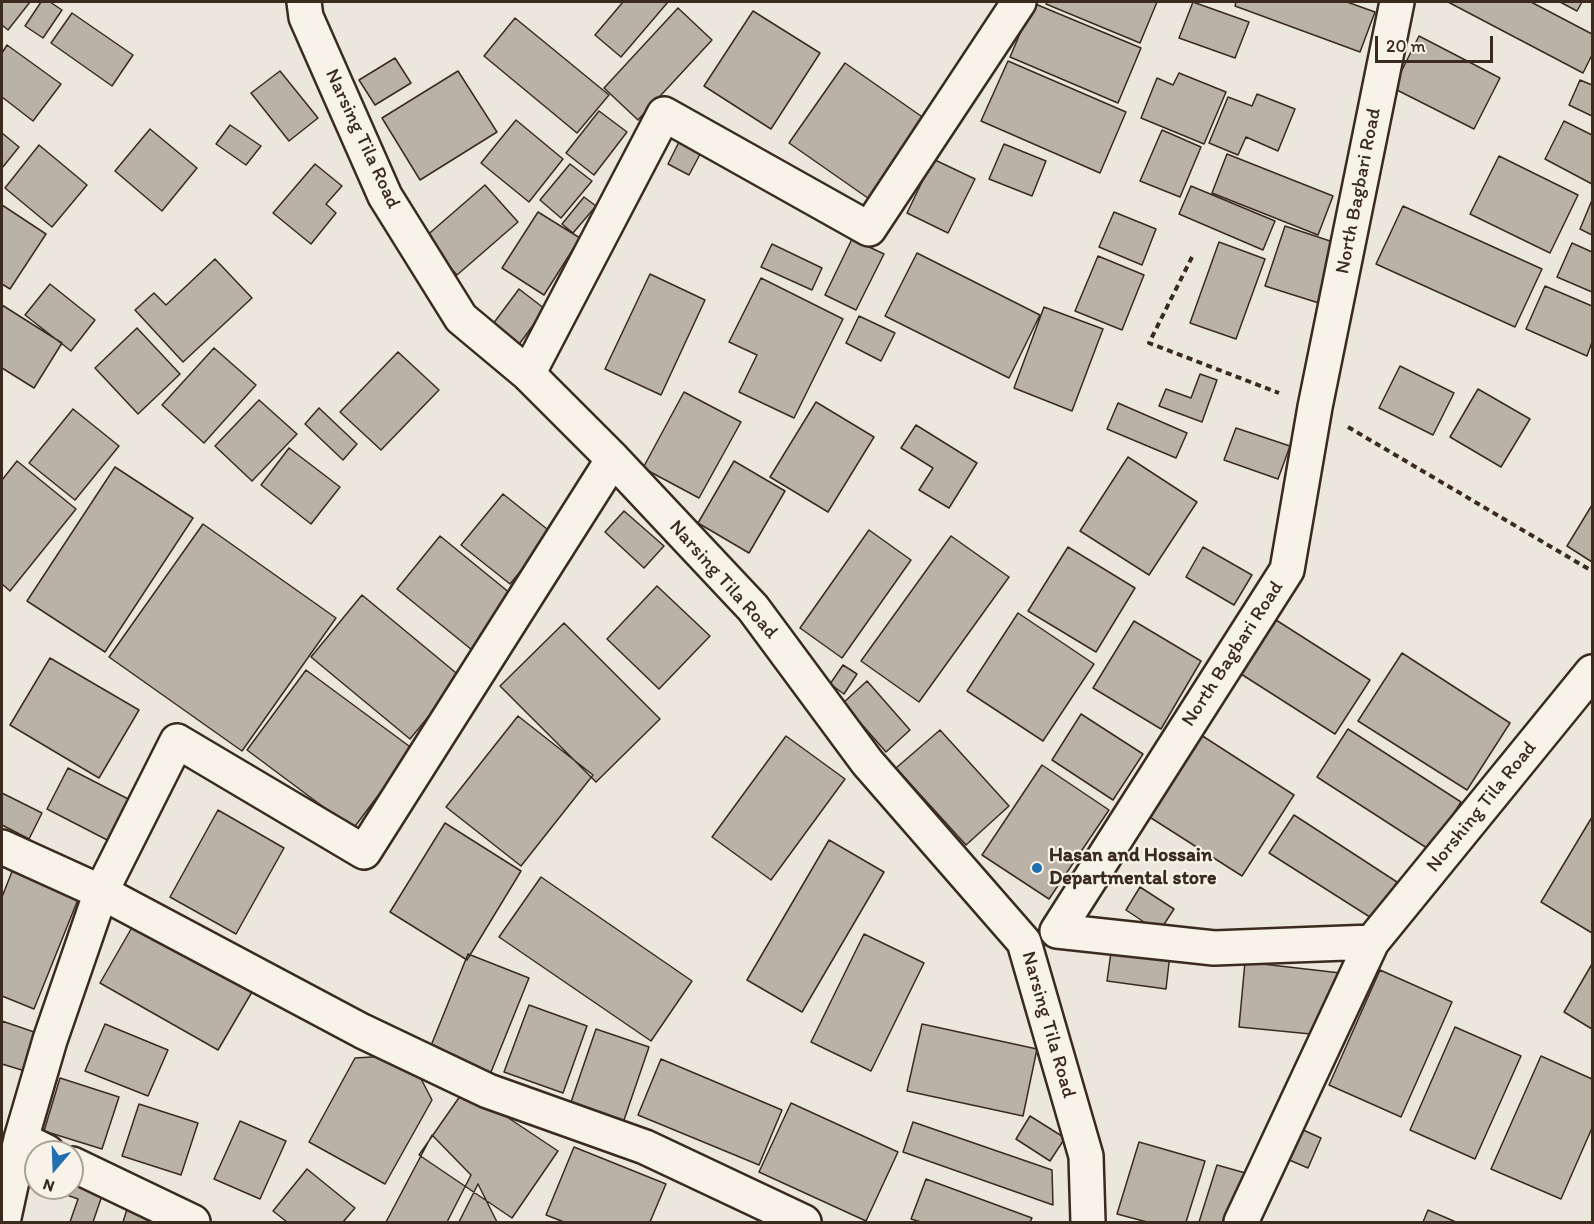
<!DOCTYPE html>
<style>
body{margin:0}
#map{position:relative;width:1594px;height:1224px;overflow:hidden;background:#ece7dc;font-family:Itim,sans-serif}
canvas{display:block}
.frame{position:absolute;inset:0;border:3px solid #3b2a1e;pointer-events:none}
.north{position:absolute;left:24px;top:1140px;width:60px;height:60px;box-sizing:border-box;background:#f7f3e8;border:2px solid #aca397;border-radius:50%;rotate:199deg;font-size:16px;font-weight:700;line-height:24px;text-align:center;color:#3b2a1e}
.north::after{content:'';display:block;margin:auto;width:21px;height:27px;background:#1f6fb2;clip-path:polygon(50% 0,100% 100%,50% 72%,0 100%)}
.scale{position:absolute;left:1375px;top:36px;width:118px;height:27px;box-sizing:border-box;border:3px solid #3b2a1e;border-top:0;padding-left:8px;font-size:18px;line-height:21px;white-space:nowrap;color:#3b2a1e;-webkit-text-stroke:4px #f7f3e8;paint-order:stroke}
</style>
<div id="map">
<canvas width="1594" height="1224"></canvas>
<div class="frame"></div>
<div class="north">N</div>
<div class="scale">20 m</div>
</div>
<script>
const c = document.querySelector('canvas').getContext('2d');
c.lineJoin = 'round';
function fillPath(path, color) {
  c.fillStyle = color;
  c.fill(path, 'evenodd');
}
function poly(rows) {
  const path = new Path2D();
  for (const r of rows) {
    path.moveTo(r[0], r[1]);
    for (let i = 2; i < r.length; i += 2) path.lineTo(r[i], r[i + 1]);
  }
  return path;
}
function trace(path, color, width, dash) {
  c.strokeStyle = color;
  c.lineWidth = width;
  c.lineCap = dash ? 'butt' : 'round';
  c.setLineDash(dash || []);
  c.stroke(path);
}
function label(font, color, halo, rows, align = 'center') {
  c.font = font + ' Itim,sans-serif';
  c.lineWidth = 4.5;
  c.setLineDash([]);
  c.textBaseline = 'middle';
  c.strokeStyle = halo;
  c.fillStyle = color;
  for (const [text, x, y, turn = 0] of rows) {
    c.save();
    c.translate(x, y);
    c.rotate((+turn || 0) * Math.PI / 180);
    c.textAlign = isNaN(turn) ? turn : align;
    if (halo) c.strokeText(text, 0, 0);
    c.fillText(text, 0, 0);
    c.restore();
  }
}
const building = poly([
 [2,2,30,2,8,30,2,25,2,2],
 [41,2,50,2,62,10,43,38,25,26,41,2],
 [623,2,668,2,621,57,595,35,623,2],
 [1047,2,1157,2,1140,43,1046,4,1047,2],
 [1193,2,1249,22,1235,58,1179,38,1193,2],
 [1236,2,1347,2,1375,12,1360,52,1235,6,1236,2],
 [1448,2,1531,2,1592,34,1592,55,1583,73,1448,2],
 [1560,2,1582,2,1577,11,1560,2],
 [1033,3,1141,48,1118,103,1010,57,1033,3],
 [678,8,712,40,638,120,604,88,678,8],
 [753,11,820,53,771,129,704,86,753,11],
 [72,13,133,55,112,86,51,43,72,13],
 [515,18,609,95,577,133,484,56,515,18],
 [1419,36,1500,78,1474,129,1393,88,1419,36],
 [7,45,61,84,33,121,2,97,2,53,7,45],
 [395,58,411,83,375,105,359,80,395,58],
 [1008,61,1126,112,1100,173,981,121,1008,61],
 [845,63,931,123,875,203,789,143,845,63],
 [280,71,318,118,289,141,251,93,280,71],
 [458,71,497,132,420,180,382,118,458,71],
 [1179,73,1226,92,1204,144,1141,118,1157,78,1173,85,1179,73],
 [1580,80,1592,85,1592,116,1569,105,1580,80],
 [1257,94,1295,109,1278,151,1246,137,1238,155,1209,143,1228,97,1252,106,1257,94],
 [599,111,627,132,594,175,566,153,599,111],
 [516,120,563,159,529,202,481,163,516,120],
 [1564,121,1592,135,1592,184,1545,159,1564,121],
 [230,125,261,146,246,165,216,144,230,125],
 [150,129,197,168,162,211,115,171,150,129],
 [1162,130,1201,147,1180,197,1140,181,1162,130],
 [684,132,706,143,689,175,668,164,684,132],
 [2,133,19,147,2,168,2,133],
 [1004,144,1046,161,1032,196,989,179,1004,144],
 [39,145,87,185,52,227,5,188,39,145],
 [1227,154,1333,196,1318,235,1212,193,1227,154],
 [1499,156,1578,195,1550,253,1470,214,1499,156],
 [933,159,975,179,948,233,907,213,933,159],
 [315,164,342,186,326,204,336,213,311,244,273,213,315,164],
 [570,164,592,181,561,218,540,200,570,164],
 [485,185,518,222,457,275,424,238,485,185],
 [1191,186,1275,221,1263,250,1179,214,1191,186],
 [584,197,596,206,573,233,562,224,584,197],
 [1592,200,1592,235,1580,229,1592,200],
 [2,205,46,234,10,289,2,284,2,205],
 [1403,206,1542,269,1515,327,1376,264,1403,206],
 [538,212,580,238,544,295,502,268,538,212],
 [1114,212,1156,229,1142,265,1099,247,1114,212],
 [1285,226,1342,245,1322,304,1265,286,1285,226],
 [852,239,884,254,856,310,825,295,852,239],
 [1219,242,1265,259,1236,339,1190,323,1219,242],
 [1572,243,1592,252,1592,292,1557,277,1572,243],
 [772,244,822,268,812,290,761,267,772,244],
 [917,253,1040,315,1009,378,885,316,917,253],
 [1098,256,1144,275,1122,330,1075,311,1098,256],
 [215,259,252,298,183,362,135,310,154,293,166,305,215,259],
 [650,274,705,300,661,395,605,369,650,274],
 [761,278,843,319,794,418,739,392,757,355,729,342,761,278],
 [50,284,95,320,71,351,25,315,50,284],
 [1545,286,1592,306,1592,342,1587,356,1526,329,1545,286],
 [519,289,545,309,517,347,490,328,519,289],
 [2,305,62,343,34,388,2,368,2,305],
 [1044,307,1103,329,1072,411,1014,388,1044,307],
 [859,316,895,333,881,361,846,343,859,316],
 [137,328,180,374,138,414,95,368,137,328],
 [214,348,256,385,204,443,162,405,214,348],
 [398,352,439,390,381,450,340,412,398,352],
 [1400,366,1454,393,1433,435,1379,408,1400,366],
 [1200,374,1217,380,1202,422,1159,406,1166,389,1191,398,1200,374],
 [1478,389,1530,419,1501,467,1450,437,1478,389],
 [684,392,741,422,699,498,643,468,684,392],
 [259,400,297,434,252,481,215,446,259,400],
 [816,402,874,437,828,512,770,477,816,402],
 [1118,403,1187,433,1176,458,1107,429,1118,403],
 [319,408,357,444,343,460,305,424,319,408],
 [73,409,119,446,75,500,29,463,73,409],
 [916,425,977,463,949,508,919,490,933,468,901,448,916,425],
 [1236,428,1290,446,1278,479,1224,460,1236,428],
 [289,448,340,487,311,524,261,485,289,448],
 [1128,457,1197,502,1149,575,1080,531,1128,457],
 [17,461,76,509,10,591,2,584,2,480,17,461],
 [734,461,785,491,749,553,698,523,734,461],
 [115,467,193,518,105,652,27,601,115,467],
 [503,494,552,533,510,584,461,545,503,494],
 [1592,505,1592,562,1567,546,1592,505],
 [624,511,664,546,644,568,605,532,624,511],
 [203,524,336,618,242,751,109,657,203,524],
 [869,530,911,560,842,658,800,628,869,530],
 [440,536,516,598,472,650,397,589,440,536],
 [951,536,1009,577,919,702,861,661,951,536],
 [1068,547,1135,588,1096,652,1028,611,1068,547],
 [1203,547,1252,575,1234,605,1186,577,1203,547],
 [657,586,710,636,659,689,607,639,657,586],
 [362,595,461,677,410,739,311,657,362,595],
 [1018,613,1094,664,1043,741,967,691,1018,613],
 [1276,620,1370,680,1335,734,1241,674,1276,620],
 [1134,621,1201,661,1161,729,1093,688,1134,621],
 [564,623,660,719,596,782,500,686,564,623],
 [1402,653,1510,723,1467,790,1358,721,1402,653],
 [50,658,139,710,99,778,10,725,50,658],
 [843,665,857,674,844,694,830,684,843,665],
 [306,670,413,749,353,829,247,750,306,670],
 [867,681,910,730,886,752,843,703,867,681],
 [1081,714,1143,754,1113,800,1052,760,1081,714],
 [518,716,593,775,521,866,446,807,518,716],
 [1348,729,1461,802,1430,850,1317,777,1348,729],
 [940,730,1009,806,966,845,896,768,940,730],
 [1201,735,1294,795,1242,876,1148,816,1201,735],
 [786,736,845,779,771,880,712,837,786,736],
 [1042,765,1109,810,1049,899,982,855,1042,765],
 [68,768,136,803,115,844,47,809,68,768],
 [2,793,42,813,29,839,2,825,2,793],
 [218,810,284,848,236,934,170,897,218,810],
 [1294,815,1397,882,1373,919,1269,853,1294,815],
 [1592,817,1592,933,1541,902,1592,817],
 [445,823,521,871,467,960,390,912,445,823],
 [829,840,884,872,802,1012,747,980,829,840],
 [13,869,79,897,34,1009,2,996,2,897,13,869],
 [541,877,692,981,651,1041,499,937,541,877],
 [1140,887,1174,909,1159,932,1126,910,1140,887],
 [134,924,252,992,218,1050,100,983,134,924],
 [864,934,924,963,871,1071,811,1042,864,934],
 [1112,945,1170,954,1166,989,1107,981,1112,945],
 [468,954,529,978,489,1077,428,1053,468,954],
 [1245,962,1349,974,1321,1035,1239,1027,1245,962],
 [1592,964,1592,1029,1564,1012,1592,964],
 [1380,970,1452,1002,1401,1117,1329,1085,1380,970],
 [529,1005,587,1026,563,1093,504,1072,529,1005],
 [2,1021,37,1033,25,1071,2,1064,2,1021],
 [105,1024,168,1050,148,1096,85,1071,105,1024],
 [922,1024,1037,1049,1023,1116,907,1091,922,1024],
 [1455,1027,1521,1056,1475,1159,1410,1130,1455,1027],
 [596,1029,649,1047,623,1123,570,1105,596,1029],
 [388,1056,418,1073,432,1100,385,1184,309,1142,355,1058,388,1056],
 [1541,1056,1592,1079,1592,1128,1561,1199,1491,1169,1541,1056],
 [661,1059,782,1110,759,1165,638,1115,661,1059],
 [60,1078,119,1097,102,1149,44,1131,60,1078],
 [465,1089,558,1151,512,1218,419,1155,465,1089],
 [791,1103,898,1152,866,1221,759,1172,791,1103],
 [139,1104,198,1123,181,1175,122,1156,139,1104],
 [1030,1116,1065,1138,1050,1161,1016,1139,1030,1116],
 [240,1121,286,1141,260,1199,214,1179,240,1121],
 [913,1122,1052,1170,1053,1205,903,1152,913,1122],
 [1301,1129,1321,1138,1308,1168,1287,1159,1301,1129],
 [432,1135,471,1175,447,1222,386,1222,432,1135],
 [1139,1142,1205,1161,1186,1222,1147,1222,1117,1214,1139,1142],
 [574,1147,666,1184,650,1222,564,1222,546,1215,574,1147],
 [1217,1165,1249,1174,1234,1222,1199,1222,1217,1165],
 [307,1169,355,1208,343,1222,287,1222,273,1211,307,1169],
 [72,1176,105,1187,93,1222,70,1222,78,1199,47,1188,72,1188,72,1176],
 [926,1179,1032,1218,1030,1222,921,1222,911,1219,926,1179],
 [478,1184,497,1222,459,1222,478,1184],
 [128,1206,176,1222,123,1222,128,1206],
 [1428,1210,1456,1222,1423,1222,1428,1210]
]);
const path = poly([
 [1192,257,1149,343,1279,393],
 [1348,427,1592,571]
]);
const minor = poly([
 [304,2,306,17,385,196,461,318,528,374,613,459,753,608,867,762,1024,942,1086,1156,1088,1222],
 [528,374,664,114,869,229,1019,2],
 [2,847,101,892,362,1031,488,1091,645,1147,804,1222],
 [1372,942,1214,948,1057,931,1287,570,1315,407,1397,2],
 [21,1139,47,1152],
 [72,1164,193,1222],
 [3,1222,21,1139,50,1040,101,892,177,741,364,852,613,459],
 [1241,1222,1372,942,1592,672]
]);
const markers = [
 [1037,868,6,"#1f6fb2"]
];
const streetNames = [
 ["Narsing Tila Road",362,139,65],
 ["North Bagbari Road",1359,191,-79],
 ["Narsing Tila Road",723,580,48],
 ["North Bagbari Road",1233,654,-57],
 ["Norshing Tila Road",1482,807,-51],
 ["Narsing Tila Road",1048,1025,74]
];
const poiNames = [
 ["Hasan and Hossain",1049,856],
 ["Departmental store",1049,879]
];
fillPath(building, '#bab2a7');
trace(building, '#3b2a1e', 1.5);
trace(minor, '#3b2a1e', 38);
trace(path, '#3b2a1e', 4, [6, 4.5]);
trace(minor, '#f7f3e8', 33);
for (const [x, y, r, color] of markers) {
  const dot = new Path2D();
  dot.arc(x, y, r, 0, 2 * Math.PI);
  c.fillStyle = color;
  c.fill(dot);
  trace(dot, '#f7f3e8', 2);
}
label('20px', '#3b2a1e', '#f7f3e8', streetNames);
label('bold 20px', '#3b2a1e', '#f7f3e8', poiNames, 'left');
</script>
